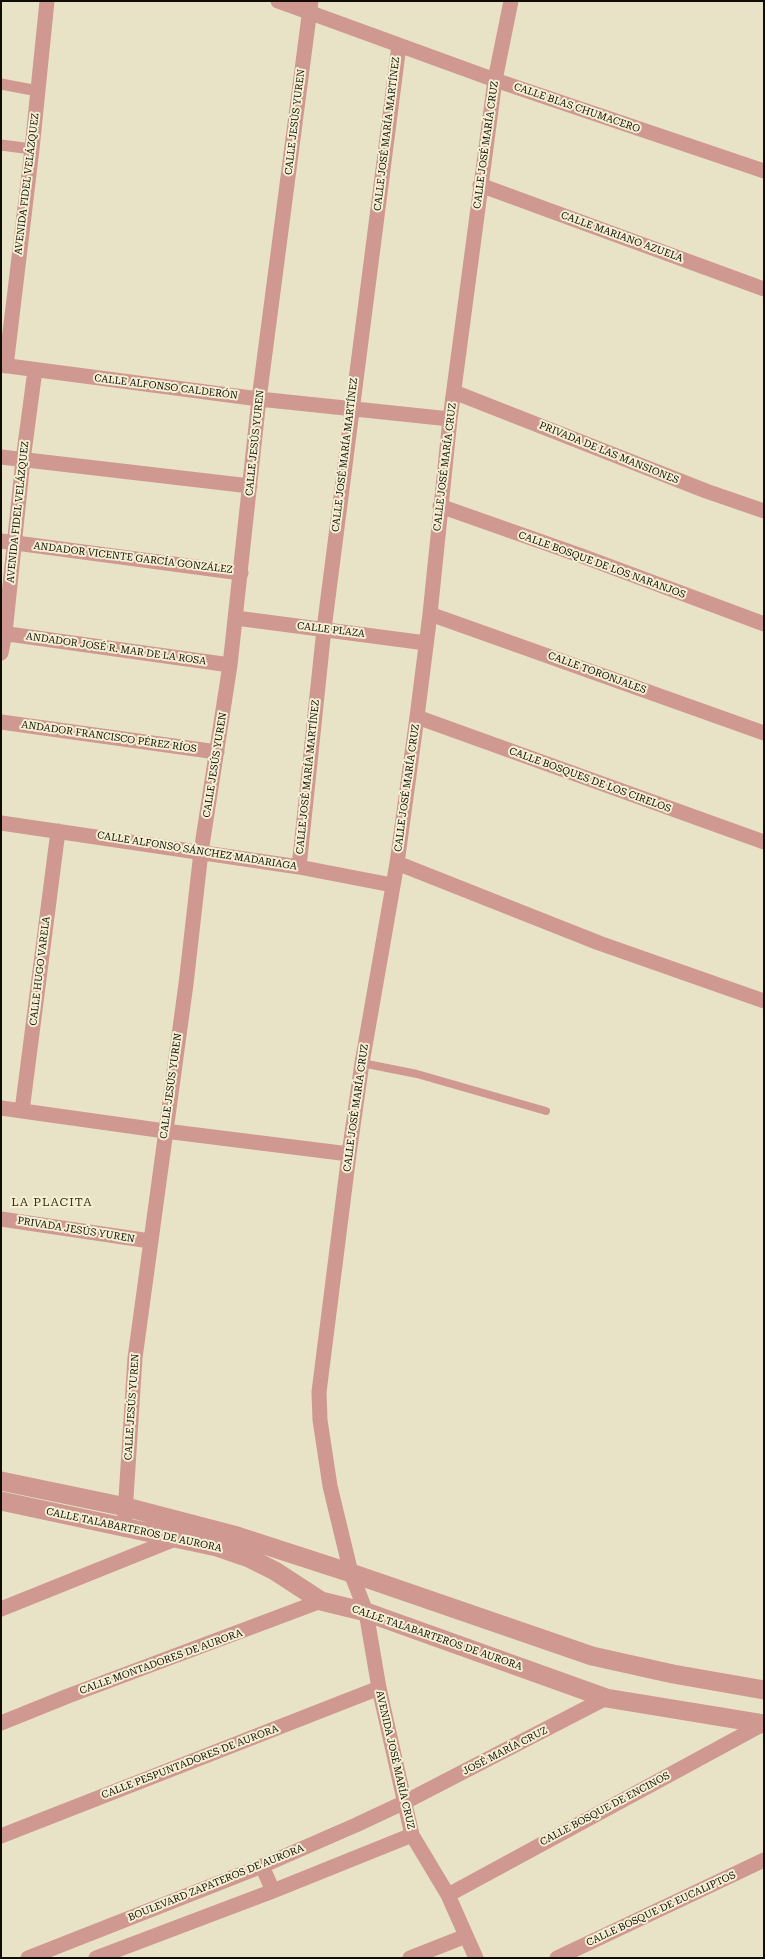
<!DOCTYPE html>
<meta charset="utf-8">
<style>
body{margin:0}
#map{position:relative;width:765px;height:1959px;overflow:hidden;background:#e8e2c6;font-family:"Roboto Serif",serif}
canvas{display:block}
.frame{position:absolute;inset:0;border:2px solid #0f0d04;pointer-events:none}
</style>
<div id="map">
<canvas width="765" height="1959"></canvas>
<div class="frame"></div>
</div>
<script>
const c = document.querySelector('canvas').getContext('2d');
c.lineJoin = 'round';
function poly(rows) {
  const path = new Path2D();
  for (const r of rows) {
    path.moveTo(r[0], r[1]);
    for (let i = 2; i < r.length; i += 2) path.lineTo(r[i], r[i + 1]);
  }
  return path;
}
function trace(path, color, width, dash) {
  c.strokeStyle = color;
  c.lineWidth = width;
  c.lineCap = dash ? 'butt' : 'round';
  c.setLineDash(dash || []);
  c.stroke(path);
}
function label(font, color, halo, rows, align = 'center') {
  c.font = font + ' "Roboto Serif",serif';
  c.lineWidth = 4;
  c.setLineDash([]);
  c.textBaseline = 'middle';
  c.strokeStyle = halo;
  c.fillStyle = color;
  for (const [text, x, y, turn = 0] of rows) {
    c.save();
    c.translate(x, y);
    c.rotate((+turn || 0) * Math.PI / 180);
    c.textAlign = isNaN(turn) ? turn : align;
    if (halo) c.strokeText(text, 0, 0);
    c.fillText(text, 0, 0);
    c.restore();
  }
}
const service = poly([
 [362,1063,417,1074,546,1111]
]);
const pedestrian = poly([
 [1,84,38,91],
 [1,145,32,149]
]);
const minor = poly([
 [278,1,495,80,764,171],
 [480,185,764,289],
 [1,365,259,399,450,419],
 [6,366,32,149,47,1],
 [454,392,706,491,764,511],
 [1,457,250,486],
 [440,506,582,556,764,624],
 [1,541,241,573],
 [430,614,764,733],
 [236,618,426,643],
 [1,633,230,665],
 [1,653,5,633,23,460,35,370],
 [417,717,764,842],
 [1,722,217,752],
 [1,823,299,867,392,885],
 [397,863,599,943,764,1001],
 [299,867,324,629,399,45],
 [1,1108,165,1131,349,1154],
 [22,1111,58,831],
 [1,1219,150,1241],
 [124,1529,135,1358,186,984,201,852,230,665,259,399,311,1],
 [1,1609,175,1539],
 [1,1723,68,1696,321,1601],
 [1,1836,379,1688],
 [262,1866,273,1891],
 [448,1895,763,1724],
 [28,1958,262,1866,356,1825,403,1803,606,1698],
 [96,1958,273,1891,412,1835],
 [410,1958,466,1936],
 [476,1958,448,1895,412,1835,379,1688,366,1612,351,1573,330,1486,320,1420,319,1392,349,1154,362,1063,397,863,417,717,430,614,450,419,495,80,511,1],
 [557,1958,764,1860]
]);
const tertiary = poly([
 [1,1481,126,1507,237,1536,351,1573,592,1656,673,1674,764,1690],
 [1,1501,217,1547,249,1558,275,1571,321,1601,366,1612,606,1698,764,1724]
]);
const streetNames = [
 ["CALLE BLAS CHUMACERO",577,108,19],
 ["CALLE JESÚS YUREN",295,122,-83],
 ["CALLE JOSÉ MARÍA MARTÍNEZ",387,134,-83],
 ["CALLE JOSÉ MARÍA CRUZ",486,145,-82],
 ["AVENIDA FIDEL VELÁZQUEZ",27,184,-83],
 ["CALLE MARIANO AZUELA",622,237,20],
 ["CALLE ALFONSO CALDERÓN",166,387,7],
 ["CALLE JESÚS YUREN",255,443,-84],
 ["PRIVADA DE LAS MANSIONES",609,453,22],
 ["CALLE JOSÉ MARÍA MARTÍNEZ",345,455,-83],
 ["CALLE JOSÉ MARÍA CRUZ",445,467,-83],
 ["AVENIDA FIDEL VELÁZQUEZ",18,512,-84],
 ["ANDADOR VICENTE GARCÍA GONZÁLEZ",133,558,7],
 ["CALLE BOSQUE DE LOS NARANJOS",602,565,20],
 ["CALLE PLAZA",331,630,7],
 ["ANDADOR JOSÉ R. MAR DE LA ROSA",116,649,8],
 ["CALLE TORONJALES",597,673,20],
 ["ANDADOR FRANCISCO PÉREZ RÍOS",109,737,8],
 ["CALLE JESÚS YUREN",215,765,-81],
 ["CALLE JOSÉ MARÍA MARTÍNEZ",308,777,-84],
 ["CALLE BOSQUES DE LOS CIRELOS",590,780,20],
 ["CALLE JOSÉ MARÍA CRUZ",407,788,-82],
 ["CALLE ALFONSO SÁNCHEZ MADARIAGA",197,851,9],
 ["CALLE HUGO VARELA",40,971,-83],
 ["CALLE JESÚS YUREN",171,1086,-82],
 ["CALLE JOSÉ MARÍA CRUZ",356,1108,-82],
 ["PRIVADA JESÚS YUREN",76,1230,9],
 ["CALLE JESÚS YUREN",132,1407,-86],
 ["CALLE TALABARTEROS DE AURORA",134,1530,12],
 ["CALLE TALABARTEROS DE AURORA",437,1638,19],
 ["CALLE MONTADORES DE AURORA",161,1662,-20],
 ["JOSÉ MARÍA CRUZ",505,1751,-27],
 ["AVENIDA JOSÉ MARÍA CRUZ",395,1760,77],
 ["CALLE PESPUNTADORES DE AURORA",190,1762,-21],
 ["CALLE BOSQUE DE ENCINOS",605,1809,-28],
 ["BOULEVARD ZAPATEROS DE AURORA",216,1883,-22],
 ["CALLE BOSQUE DE EUCALIPTOS",661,1909,-25]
];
const quarterNames = [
 ["LA PLACITA",52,1202]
];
trace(service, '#cf9891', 8);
trace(pedestrian, '#cf9891', 11);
trace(minor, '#cf9891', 15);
trace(tertiary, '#cf9891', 19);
label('10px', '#0f0d04', '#f5efd3', streetNames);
c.letterSpacing = '1px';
label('12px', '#37321b', '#f5efd3', quarterNames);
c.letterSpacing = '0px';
</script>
